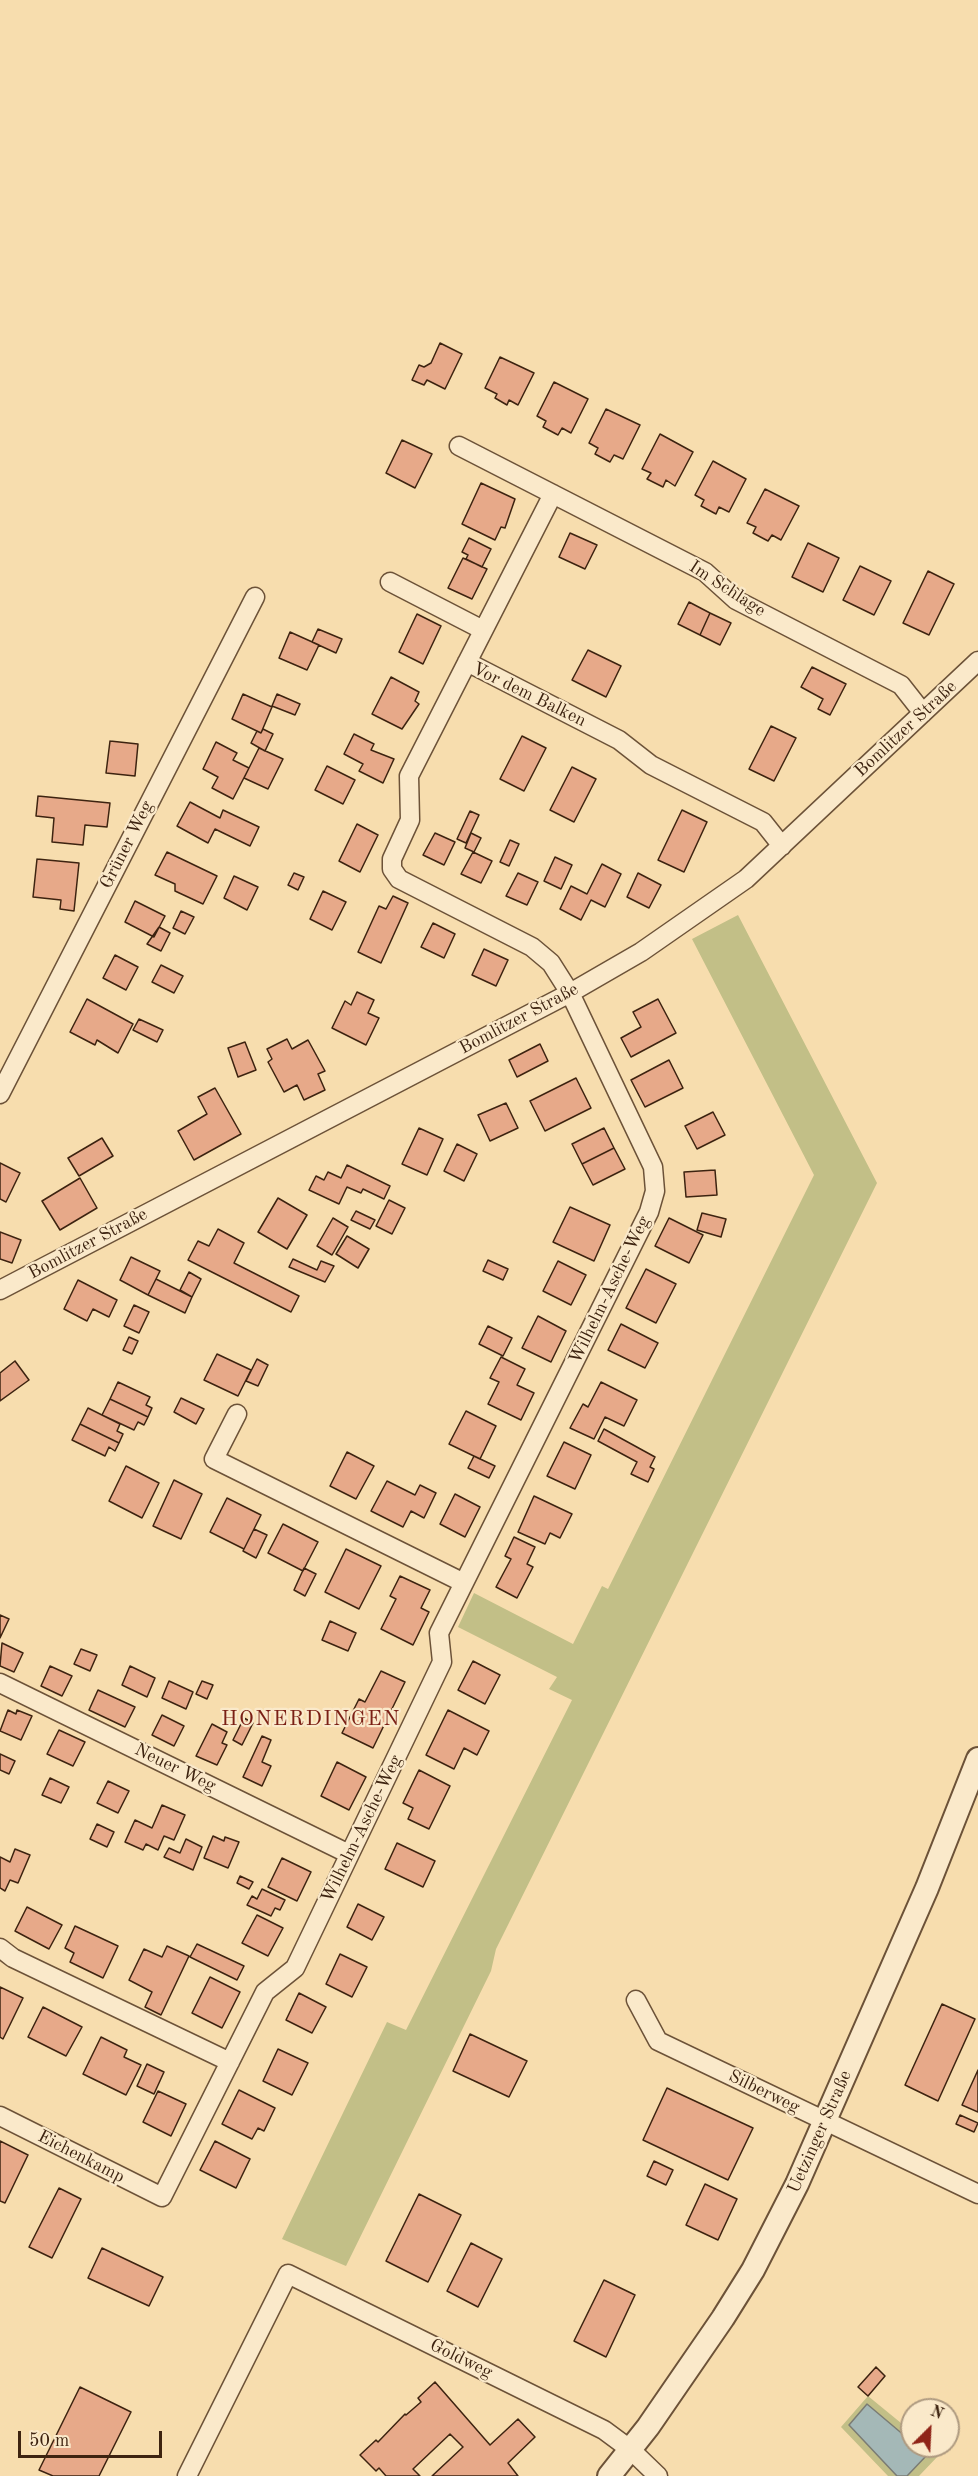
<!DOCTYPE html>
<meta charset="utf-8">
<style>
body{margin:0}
#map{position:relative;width:978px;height:2476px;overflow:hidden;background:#f7ddae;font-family:"Old Standard TT",serif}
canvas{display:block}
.north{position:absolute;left:900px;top:2398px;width:60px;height:60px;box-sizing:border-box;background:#fae9ca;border:2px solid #ae9a80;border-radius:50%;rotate:24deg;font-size:16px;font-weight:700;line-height:24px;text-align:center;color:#3d2310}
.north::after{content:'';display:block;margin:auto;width:21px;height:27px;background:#8f2418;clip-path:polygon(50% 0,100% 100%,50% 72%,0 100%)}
.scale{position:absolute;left:18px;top:2431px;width:144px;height:27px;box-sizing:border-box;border:3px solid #3d2310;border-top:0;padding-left:8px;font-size:18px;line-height:21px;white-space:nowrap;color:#3d2310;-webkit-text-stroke:4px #fae9ca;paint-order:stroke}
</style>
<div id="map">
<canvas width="978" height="2476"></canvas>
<div class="north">N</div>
<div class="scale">50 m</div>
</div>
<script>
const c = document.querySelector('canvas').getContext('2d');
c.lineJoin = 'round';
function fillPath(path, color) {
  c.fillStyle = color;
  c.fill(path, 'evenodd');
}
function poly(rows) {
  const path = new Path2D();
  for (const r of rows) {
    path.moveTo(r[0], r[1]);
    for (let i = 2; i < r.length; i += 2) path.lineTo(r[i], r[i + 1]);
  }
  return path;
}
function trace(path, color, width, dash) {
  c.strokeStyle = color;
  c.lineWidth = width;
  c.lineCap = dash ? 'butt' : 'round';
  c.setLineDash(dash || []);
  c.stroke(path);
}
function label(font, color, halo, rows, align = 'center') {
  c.font = font + ' "Old Standard TT",serif';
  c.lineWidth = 4.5;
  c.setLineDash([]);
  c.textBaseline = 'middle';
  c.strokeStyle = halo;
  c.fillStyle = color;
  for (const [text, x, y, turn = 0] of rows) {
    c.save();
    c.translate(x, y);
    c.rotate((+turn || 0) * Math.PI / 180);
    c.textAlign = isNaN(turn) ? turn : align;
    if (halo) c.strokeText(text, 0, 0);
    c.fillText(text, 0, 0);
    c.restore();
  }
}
const green = poly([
 [738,915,877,1183,496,1949,491,1971,346,2266,282,2239,387,2022,406,2030,572,1700,549,1689,557,1677,458,1627,474,1593,573,1644,602,1586,608,1589,814,1175,692,939],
 [868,2396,912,2432,912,2446,928,2446,939,2455,919,2476,888,2476,841,2427]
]);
const water = poly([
 [867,2404,912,2442,912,2446,916,2446,927,2455,907,2476,897,2476,849,2425,867,2404]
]);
const building = poly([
 [440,343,462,354,445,389,427,380,424,385,412,380,419,365,424,367,431,363,440,343],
 [500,357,534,373,518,405,509,400,507,405,495,398,497,394,485,388,500,357],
 [554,382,588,399,571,433,562,428,558,435,543,427,546,421,537,416,554,382],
 [606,409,640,425,623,459,614,455,610,462,595,454,598,448,589,443,606,409],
 [660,434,693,452,675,486,666,480,663,487,647,479,651,473,642,469,660,434],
 [402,440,432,454,415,488,386,473,402,440],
 [713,461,746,479,729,512,719,507,716,514,701,506,704,500,695,495,713,461],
 [481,483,515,499,505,528,501,527,495,540,462,524,481,483],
 [765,489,799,506,781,540,772,535,768,541,753,533,756,527,747,523,765,489],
 [570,533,597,545,585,569,559,557,570,533],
 [469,538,491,549,482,567,466,559,468,555,462,552,469,538],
 [808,543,839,558,823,592,792,577,808,543],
 [463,558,487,569,472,599,448,588,463,558],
 [860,566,891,581,874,615,843,600,860,566],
 [928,571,954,584,929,635,903,623,928,571],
 [689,602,710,613,700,635,678,624,689,602],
 [710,613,731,623,720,645,700,635,710,613],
 [417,614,441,626,423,664,399,652,417,614],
 [318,629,342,639,336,653,312,642,318,629],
 [290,632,319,645,307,670,279,658,290,632],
 [588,650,621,666,606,697,572,680,588,650],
 [812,667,846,684,830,715,818,709,823,699,801,687,812,667],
 [391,677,419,692,415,701,419,704,402,729,372,714,391,677],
 [243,694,272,707,261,733,232,719,243,694],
 [277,694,300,704,295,715,272,706,277,694],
 [771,726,796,738,774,781,749,769,771,726],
 [263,729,273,734,265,751,251,743,257,731,261,733,263,729],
 [354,734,374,744,371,750,394,759,383,783,359,771,363,764,344,754,354,734],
 [522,736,546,748,524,791,500,779,522,736],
 [110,741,138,744,135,776,106,773,110,741],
 [216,742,237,753,233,760,249,768,233,799,212,788,218,777,203,769,216,742],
 [259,748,283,759,268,789,244,778,259,748],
 [327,766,355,780,343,804,315,790,327,766],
 [572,767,596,779,574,822,550,810,572,767],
 [38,796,110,803,107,827,85,825,83,845,52,842,54,818,36,816,38,796],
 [190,802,220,818,223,810,259,827,250,846,215,829,208,843,177,826,190,802],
 [682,810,707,822,684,872,658,860,682,810],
 [470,811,479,815,466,843,457,839,470,811],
 [357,824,378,835,360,872,339,861,357,824],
 [435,833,455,842,444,865,423,855,435,833],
 [471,833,481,838,474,852,465,848,471,833],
 [510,840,519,844,509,866,500,862,510,840],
 [167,852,217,876,203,904,175,891,175,884,155,875,167,852],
 [473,852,492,861,481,883,461,874,473,852],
 [555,857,572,865,561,889,544,881,555,857],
 [37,859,79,863,74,911,60,909,61,900,33,897,37,859],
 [602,864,621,874,605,907,591,900,581,920,560,909,571,886,587,894,602,864],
 [294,873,304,877,298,890,288,885,294,873],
 [518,873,538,882,527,905,506,896,518,873],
 [638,873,661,885,649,908,627,897,638,873],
 [234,876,258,887,247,910,224,898,234,876],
 [323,891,346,902,332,930,310,919,323,891],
 [393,896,408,903,381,963,358,952,379,906,386,909,393,896],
 [135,901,165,916,154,937,125,922,135,901],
 [181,911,194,917,185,934,173,928,181,911],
 [433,923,455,934,444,958,421,947,433,923],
 [159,927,170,933,161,951,147,944,159,927],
 [484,949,508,960,496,986,472,975,484,949],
 [115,955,138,967,126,990,103,978,115,955],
 [161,965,183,976,174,993,152,982,161,965],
 [357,992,374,1000,368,1013,379,1018,366,1045,332,1028,345,1001,351,1005,357,992],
 [87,999,133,1024,118,1053,97,1040,95,1045,70,1032,87,999],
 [658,999,676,1033,631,1057,621,1038,641,1027,633,1012,658,999],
 [139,1019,163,1030,157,1042,133,1030,139,1019],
 [287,1039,292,1049,308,1040,325,1071,318,1074,325,1090,304,1100,297,1085,284,1092,268,1062,272,1059,267,1049,287,1039],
 [245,1042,256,1070,238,1077,228,1048,245,1042],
 [540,1044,548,1061,517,1077,509,1060,540,1044],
 [669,1060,683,1088,645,1107,631,1080,669,1060],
 [576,1078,591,1108,545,1131,530,1101,576,1078],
 [215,1088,241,1134,194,1160,178,1131,207,1114,198,1097,215,1088],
 [506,1103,518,1128,490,1141,478,1115,506,1103],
 [713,1112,725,1135,697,1149,685,1126,713,1112],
 [419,1128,443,1139,427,1175,402,1164,419,1128],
 [604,1128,614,1148,582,1164,572,1144,604,1128],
 [102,1138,113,1156,79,1176,68,1158,102,1138],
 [457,1144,477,1154,464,1181,444,1171,457,1144],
 [614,1148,625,1169,593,1185,582,1164,614,1148],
 [0,1163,20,1173,6,1202,0,1199,0,1163],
 [347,1165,390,1186,384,1199,363,1189,361,1193,347,1187,339,1204,309,1190,316,1176,324,1180,328,1172,341,1178,347,1165],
 [715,1170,717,1195,686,1197,684,1172,715,1170],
 [80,1178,97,1208,60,1230,42,1201,80,1178],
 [278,1198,307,1215,287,1249,258,1232,278,1198],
 [389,1200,405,1208,392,1234,376,1226,389,1200],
 [570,1207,610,1225,594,1261,553,1242,570,1207],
 [356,1211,375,1220,370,1229,351,1220,356,1211],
 [702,1213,726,1219,721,1237,697,1230,702,1213],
 [333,1218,348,1227,332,1255,317,1246,333,1218],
 [669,1218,703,1235,689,1263,655,1246,669,1218],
 [218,1229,244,1243,234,1263,299,1296,291,1312,188,1260,198,1241,209,1246,218,1229],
 [0,1232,21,1240,12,1263,0,1259,0,1232],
 [347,1236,369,1249,358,1268,336,1254,347,1236],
 [131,1257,160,1271,148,1295,120,1280,131,1257],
 [293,1259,317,1270,321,1261,334,1266,325,1282,289,1267,293,1259],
 [488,1260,508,1269,503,1280,483,1271,488,1260],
 [558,1261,586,1275,571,1305,543,1291,558,1261],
 [646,1269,676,1284,656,1323,626,1308,646,1269],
 [189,1272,201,1279,192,1297,180,1290,189,1272],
 [156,1279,192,1297,185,1313,148,1295,156,1279],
 [78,1280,117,1300,109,1317,93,1309,87,1321,64,1309,78,1280],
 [134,1305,149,1312,139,1333,124,1326,134,1305],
 [538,1316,566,1331,551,1362,522,1348,538,1316],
 [621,1324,658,1343,645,1368,608,1350,621,1324],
 [488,1326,512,1338,503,1356,479,1344,488,1326],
 [129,1337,138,1341,132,1354,123,1350,129,1337],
 [217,1354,251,1370,238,1396,204,1380,217,1354],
 [501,1357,525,1369,517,1385,534,1393,521,1420,488,1404,499,1382,490,1378,501,1357],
 [257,1359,268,1365,258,1386,246,1381,257,1359],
 [15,1361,29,1380,0,1401,0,1373,15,1361],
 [118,1382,150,1397,146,1405,152,1408,148,1417,110,1399,118,1382],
 [601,1382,637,1400,624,1426,605,1417,594,1439,570,1428,583,1404,588,1407,601,1382],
 [181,1398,204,1409,196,1424,174,1412,181,1398],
 [110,1399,148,1417,144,1425,138,1422,134,1430,102,1415,110,1399],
 [88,1408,120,1424,117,1431,123,1434,119,1443,80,1424,88,1408],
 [466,1411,496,1426,480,1459,449,1444,466,1411],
 [80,1424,119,1443,115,1451,109,1447,105,1456,72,1440,80,1424],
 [604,1429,655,1457,650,1467,654,1469,648,1482,631,1474,637,1462,598,1441,604,1429],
 [564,1442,591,1455,575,1489,547,1476,564,1442],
 [347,1452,374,1466,356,1499,330,1486,347,1452],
 [474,1456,495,1466,489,1478,468,1468,474,1456],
 [126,1466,159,1483,142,1518,109,1501,126,1466],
 [174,1480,202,1494,181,1539,153,1526,174,1480],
 [387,1481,415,1495,420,1485,436,1493,424,1518,411,1511,403,1527,371,1511,387,1481],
 [455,1494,480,1507,465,1537,440,1524,455,1494],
 [534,1496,572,1514,560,1538,550,1533,545,1544,518,1532,534,1496],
 [227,1498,261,1515,244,1549,210,1532,227,1498],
 [283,1524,318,1542,303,1571,268,1553,283,1524],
 [254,1529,267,1535,256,1558,243,1551,254,1529],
 [514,1537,535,1547,527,1564,533,1567,517,1598,496,1587,511,1559,505,1556,514,1537],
 [346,1549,381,1566,359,1609,325,1592,346,1549],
 [304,1568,316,1574,305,1596,294,1590,304,1568],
 [400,1576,430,1590,421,1608,429,1612,413,1645,381,1629,396,1599,390,1596,400,1576],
 [0,1615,9,1619,0,1638,0,1615],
 [330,1621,356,1633,348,1651,322,1640,330,1621],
 [2,1643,23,1653,14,1672,0,1666,2,1643],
 [81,1649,97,1655,90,1671,74,1664,81,1649],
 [473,1661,500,1675,485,1704,458,1690,473,1661],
 [50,1666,72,1676,62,1696,41,1686,50,1666],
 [130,1666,155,1678,147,1697,122,1685,130,1666],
 [381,1671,405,1682,373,1748,342,1733,359,1699,365,1702,381,1671],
 [169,1681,193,1692,186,1709,162,1698,169,1681],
 [202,1681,213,1685,207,1699,196,1694,202,1681],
 [98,1690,135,1707,125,1727,89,1710,98,1690],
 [8,1710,16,1714,17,1710,32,1716,21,1740,0,1731,8,1710],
 [448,1710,489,1731,477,1755,464,1748,454,1769,426,1755,448,1710],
 [162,1715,184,1726,174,1746,152,1735,162,1715],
 [244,1718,253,1723,242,1745,233,1740,244,1718],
 [212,1724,227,1732,222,1743,227,1745,217,1765,196,1756,212,1724],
 [59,1730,85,1742,73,1766,47,1754,59,1730],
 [262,1736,271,1740,262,1762,271,1766,262,1786,243,1777,262,1736],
 [0,1754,15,1761,9,1774,0,1770,0,1754],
 [337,1762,366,1777,349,1810,321,1796,337,1762],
 [419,1770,450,1786,429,1829,408,1819,413,1808,403,1803,419,1770],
 [50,1778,69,1787,61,1803,42,1795,50,1778],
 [108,1781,129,1791,118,1813,97,1803,108,1781],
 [162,1805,185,1815,174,1840,164,1836,158,1850,146,1844,143,1850,125,1842,135,1820,152,1828,162,1805],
 [97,1824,114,1832,107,1847,90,1839,97,1824],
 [213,1836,224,1841,225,1837,239,1842,228,1868,204,1858,213,1836],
 [186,1839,202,1847,193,1870,164,1857,169,1848,180,1853,186,1839],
 [397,1843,435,1861,423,1887,385,1869,397,1843],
 [15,1849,30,1855,18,1883,10,1880,5,1891,0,1888,0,1857,10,1862,15,1849],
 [282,1858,311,1872,297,1901,268,1887,282,1858],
 [240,1876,253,1882,249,1889,237,1883,240,1876],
 [262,1889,285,1900,280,1910,275,1908,271,1916,247,1905,252,1896,257,1899,262,1889],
 [358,1904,384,1917,372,1940,347,1927,358,1904],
 [27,1907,62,1925,49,1949,15,1931,27,1907],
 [257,1915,283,1928,268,1956,242,1943,257,1915],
 [75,1926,118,1946,103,1978,70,1962,74,1953,65,1948,75,1926],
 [197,1944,244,1966,237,1980,190,1957,197,1944],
 [167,1946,189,1956,161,2015,145,2007,152,1992,129,1980,144,1949,162,1957,167,1946],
 [340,1954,367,1967,352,1997,326,1984,340,1954],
 [210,1977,240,1992,222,2028,192,2013,210,1977],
 [0,1987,23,1998,3,2039,0,2037,0,1987],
 [299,1993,326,2007,312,2033,286,2020,299,1993],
 [942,2004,975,2019,938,2101,905,2085,942,2004],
 [43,2007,82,2027,66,2056,28,2037,43,2007],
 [470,2034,527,2061,509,2097,453,2071,470,2034],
 [101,2037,127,2050,124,2057,141,2065,126,2095,83,2074,101,2037],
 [278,2049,308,2063,292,2095,263,2081,278,2049],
 [147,2064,164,2072,154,2094,137,2086,147,2064],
 [978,2070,978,2112,962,2105,978,2070],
 [667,2088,753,2128,728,2180,643,2140,667,2088],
 [239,2090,275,2108,264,2131,258,2128,252,2139,222,2124,239,2090],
 [158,2091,186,2104,171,2136,143,2122,158,2091],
 [960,2115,978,2123,974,2132,956,2124,960,2115],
 [0,2141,28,2155,5,2203,0,2201,0,2141],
 [215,2141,250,2159,236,2188,200,2170,215,2141],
 [654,2161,673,2170,666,2185,647,2176,654,2161],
 [705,2184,737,2199,718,2240,686,2225,705,2184],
 [59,2188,81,2199,52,2258,29,2247,59,2188],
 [419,2194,461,2215,428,2282,386,2261,419,2194],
 [471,2243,502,2259,478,2307,447,2291,471,2243],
 [102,2248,163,2277,149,2306,88,2278,102,2248],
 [604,2280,635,2295,606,2357,574,2341,604,2280],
 [876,2367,885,2376,868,2396,858,2387,876,2367],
 [435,2382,490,2445,518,2419,535,2437,508,2463,518,2476,432,2476,463,2447,450,2434,413,2469,420,2476,386,2476,379,2468,376,2471,360,2455,376,2440,378,2442,405,2414,406,2415,421,2402,418,2398,435,2382],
 [80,2387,131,2412,99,2476,53,2476,39,2470,80,2387]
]);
const minor = poly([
 [459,446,705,572,736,600,901,685,923,713],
 [390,582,483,630],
 [467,662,619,740,651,765,763,822,782,846],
 [0,1094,255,597],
 [0,1290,570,993,641,952,746,879,978,661],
 [237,1414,214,1459,464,1583],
 [0,1683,349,1854],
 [0,1948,13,1958,230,2062],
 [636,2000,658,2041,978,2194],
 [0,2116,162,2197,265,1992,295,1968,442,1662,439,1633,649,1212,655,1191,653,1167,570,993,551,963,532,947,399,879,392,869,392,859,410,820,409,776,553,494],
 [187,2476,288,2274,604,2430,631,2450,658,2476]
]);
const tertiary = poly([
 [609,2476,648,2427,723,2318,753,2270,797,2184,927,1888,978,1759]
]);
const streetNames = [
 ["Im Schlage",727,589,33],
 ["Vor dem Balken",529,695,26],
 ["Bomlitzer Straße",906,729,-43],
 ["Grüner Weg",127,845,-63],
 ["Bomlitzer Straße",519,1019,-28],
 ["Bomlitzer Straße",88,1244,-28],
 ["Wilhelm-Asche-Weg",610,1290,-64],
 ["Neuer Weg",175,1768,26],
 ["Wilhelm-Asche-Weg",362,1829,-64],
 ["Silberweg",764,2092,26],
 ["Uetzinger Straße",820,2132,-66],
 ["Eichenkamp",81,2157,27],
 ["Goldweg",461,2359,26]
];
const quarterNames = [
 ["HONERDINGEN",311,1719]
];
fillPath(green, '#c2bf87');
fillPath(water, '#a4b8b7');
trace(water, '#7b7c74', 1.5);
fillPath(building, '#e7a989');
trace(building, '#3d2310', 1.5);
trace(minor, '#6c5238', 21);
trace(tertiary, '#6c5238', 26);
trace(minor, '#fae9ca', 18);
trace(tertiary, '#fae9ca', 22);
label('18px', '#3d2310', '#fae9ca', streetNames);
c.letterSpacing = '1.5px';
label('21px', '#7a1f14', '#fae9ca', quarterNames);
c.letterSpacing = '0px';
</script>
